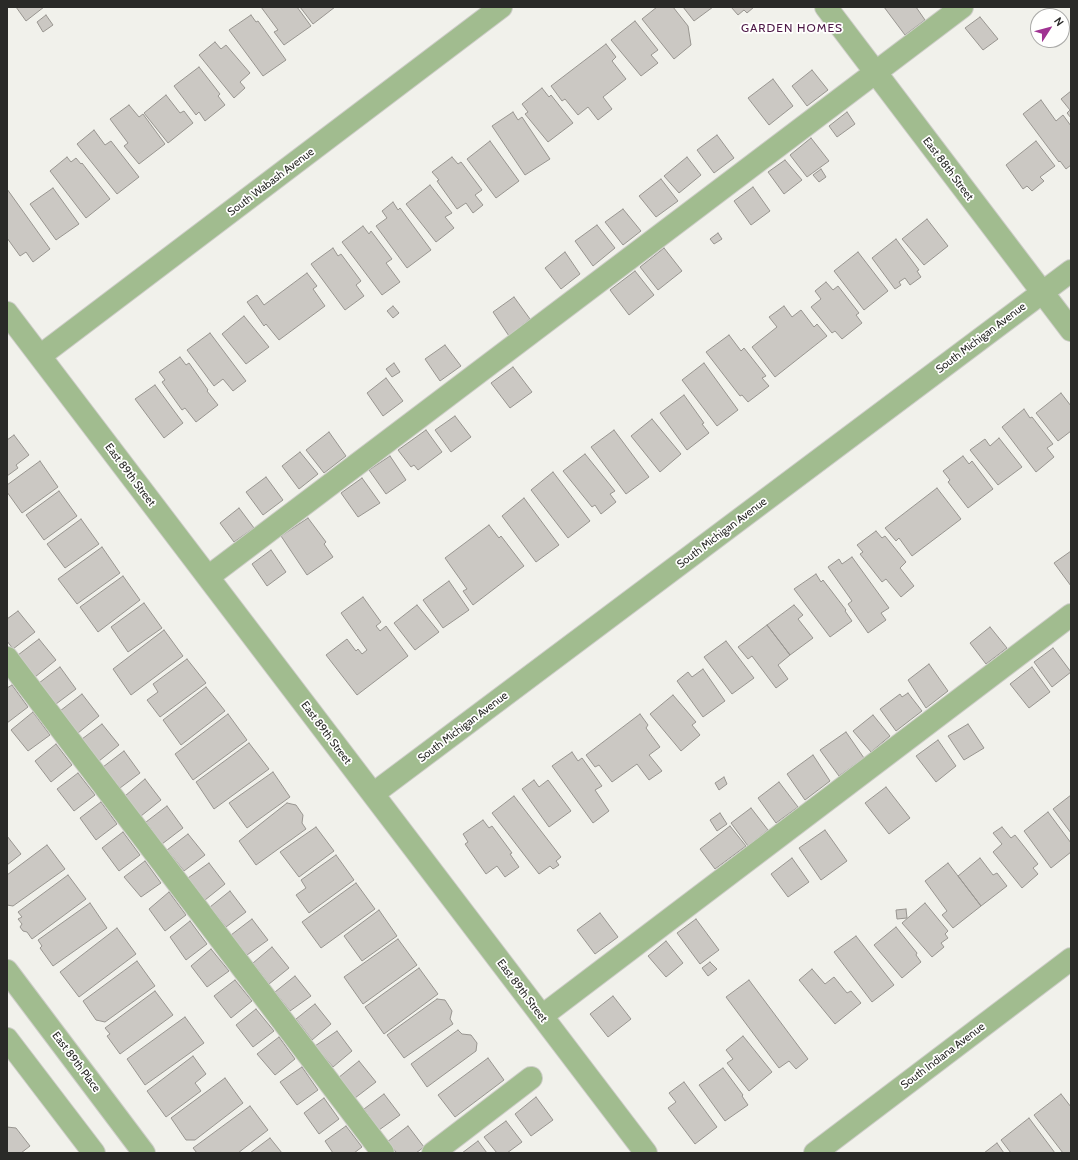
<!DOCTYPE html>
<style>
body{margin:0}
#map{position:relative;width:1078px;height:1160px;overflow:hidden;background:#f1f1eb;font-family:Cabin,sans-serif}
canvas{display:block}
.frame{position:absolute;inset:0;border:8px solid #2a2a28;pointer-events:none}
.north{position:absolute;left:1030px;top:8px;width:40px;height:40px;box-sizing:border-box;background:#fffffe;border:1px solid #aaaaa8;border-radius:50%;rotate:54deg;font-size:11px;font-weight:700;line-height:16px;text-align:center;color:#2a2a28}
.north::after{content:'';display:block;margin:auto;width:14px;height:18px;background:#a03392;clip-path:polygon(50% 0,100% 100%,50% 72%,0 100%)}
</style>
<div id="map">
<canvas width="1078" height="1160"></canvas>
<div class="frame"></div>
<div class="north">N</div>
</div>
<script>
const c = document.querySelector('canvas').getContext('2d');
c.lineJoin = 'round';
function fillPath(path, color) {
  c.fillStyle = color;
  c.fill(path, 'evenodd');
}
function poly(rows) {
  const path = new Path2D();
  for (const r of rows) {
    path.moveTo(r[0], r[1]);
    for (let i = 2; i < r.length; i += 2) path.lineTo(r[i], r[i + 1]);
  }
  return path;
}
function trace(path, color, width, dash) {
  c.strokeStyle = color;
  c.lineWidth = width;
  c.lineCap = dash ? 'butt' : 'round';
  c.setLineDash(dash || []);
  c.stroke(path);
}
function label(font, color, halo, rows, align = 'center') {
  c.font = font + ' Cabin,sans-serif';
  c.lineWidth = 3.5;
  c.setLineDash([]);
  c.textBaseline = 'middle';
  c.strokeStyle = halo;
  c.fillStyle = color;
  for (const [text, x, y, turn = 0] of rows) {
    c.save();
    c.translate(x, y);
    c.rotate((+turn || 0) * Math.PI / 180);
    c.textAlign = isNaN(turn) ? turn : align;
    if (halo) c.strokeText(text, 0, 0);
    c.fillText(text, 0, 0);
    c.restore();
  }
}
const building = poly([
 [16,7,44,7,26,21,16,7],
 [261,7,297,7,311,26,284,45,274,32,278,30,261,7],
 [300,7,335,7,313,24,300,7],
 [657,7,673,7,688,26,691,45,674,59,642,19,657,7],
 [683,7,713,7,694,21,683,7],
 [731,7,754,7,747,13,744,10,738,15,731,7],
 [884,7,916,7,925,20,905,35,884,7],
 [46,15,53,25,43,32,37,22,46,15],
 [251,15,256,22,258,21,286,60,263,76,229,30,251,15],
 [980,17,998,39,983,50,965,28,980,17],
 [635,21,658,50,651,55,658,63,641,76,611,40,635,21],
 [215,42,221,49,226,45,250,73,240,82,245,88,234,98,199,55,215,42],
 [606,44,616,57,612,61,626,79,603,97,612,109,598,120,588,107,578,115,565,99,562,101,551,86,606,44],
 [199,67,220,94,218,96,225,105,205,121,199,112,196,115,174,86,199,67],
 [812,70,828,90,807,106,792,86,812,70],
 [773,79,793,106,769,125,748,98,773,79],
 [542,88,549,97,551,95,573,123,548,142,525,114,528,112,522,104,542,88],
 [1071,91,1071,118,1067,113,1070,110,1061,99,1071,91],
 [166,95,180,113,184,111,193,123,168,143,144,113,166,95],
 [1041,100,1056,121,1063,115,1071,126,1071,165,1066,169,1060,161,1059,162,1023,114,1041,100],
 [129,105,139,117,143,114,165,144,139,164,124,146,128,143,110,119,129,105],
 [513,112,518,120,522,117,550,159,525,175,492,126,513,112],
 [847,112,855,124,837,137,829,126,847,112],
 [94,130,105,145,111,141,139,177,117,194,77,144,94,130],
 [717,135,734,158,714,173,697,150,717,135],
 [811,138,829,161,807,177,790,155,811,138],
 [490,141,519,181,496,198,467,159,490,141],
 [1036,141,1055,166,1040,177,1044,181,1032,191,1027,186,1023,189,1006,165,1036,141],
 [67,157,71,162,76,158,81,164,82,163,110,199,86,218,50,171,67,157],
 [452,157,458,164,461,162,482,190,475,195,483,205,473,213,466,203,457,209,437,181,439,180,432,172,452,157],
 [687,157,701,175,679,193,664,176,687,157],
 [785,160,802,180,784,194,768,172,785,160],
 [821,169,826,177,819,182,813,175,821,169],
 [661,179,678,201,656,217,639,196,661,179],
 [430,185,452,213,445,217,454,228,436,242,406,204,430,185],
 [753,187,770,211,751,225,734,201,753,187],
 [53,188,79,224,56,240,30,204,53,188],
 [7,189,50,249,33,262,26,252,20,256,7,238,7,189],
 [393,202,398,210,400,208,431,250,407,268,376,226,387,218,382,211,393,202],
 [623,209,641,231,623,245,605,222,623,209],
 [927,219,948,246,924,265,902,239,927,219],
 [597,225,615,248,593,266,575,241,597,225],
 [363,226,369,234,371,231,392,259,386,263,400,282,382,295,342,242,363,226],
 [718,233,722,239,714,244,710,239,718,233],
 [896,239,919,270,917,271,921,277,910,285,905,278,899,282,901,285,895,289,872,258,896,239],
 [333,248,338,256,341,254,361,281,356,285,364,296,345,310,311,264,333,248],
 [664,248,682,271,658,290,640,267,664,248],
 [565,252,580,274,561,289,545,268,565,252],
 [858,252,888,291,864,310,834,271,858,252],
 [635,271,654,295,629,315,610,290,635,271],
 [307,273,317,286,313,289,325,306,279,340,266,324,264,326,247,302,257,295,264,305,307,273],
 [826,282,833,290,838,286,859,313,856,315,862,323,842,339,835,331,832,333,811,307,821,299,815,291,826,282],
 [514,297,530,319,509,336,493,312,514,297],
 [393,306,399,313,393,318,387,311,393,306],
 [784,306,792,317,801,310,814,327,817,324,827,336,775,377,752,347,777,327,769,317,784,306],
 [244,316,269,347,246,364,222,334,244,316],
 [210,333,246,381,233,391,223,379,214,386,187,350,210,333],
 [729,335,741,351,744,348,766,376,762,378,769,386,748,402,742,395,740,396,706,352,729,335],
 [445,345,461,366,440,381,425,359,445,345],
 [180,357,186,365,189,363,208,390,207,391,218,405,196,422,185,408,182,410,162,382,165,380,159,372,180,357],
 [394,363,400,372,392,377,386,369,394,363],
 [704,363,738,410,717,426,682,380,704,363],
 [513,367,532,392,510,408,491,383,513,367],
 [386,378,403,401,383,416,367,393,386,378],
 [155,385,183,423,164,438,135,399,155,385],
 [1061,393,1071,406,1071,431,1058,441,1036,413,1061,393],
 [684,395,704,423,702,424,709,433,687,450,660,413,684,395],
 [1024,409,1030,418,1032,417,1053,444,1047,448,1054,457,1036,472,1002,427,1024,409],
 [455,416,471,437,451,452,435,430,455,416],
 [652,419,681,454,660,472,631,436,652,419],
 [426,430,442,452,418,470,414,465,411,467,398,450,426,430],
 [614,430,649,477,626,494,591,447,614,430],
 [329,432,346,456,324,473,306,450,329,432],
 [14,435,29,455,16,465,18,468,7,476,7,440,14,435],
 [999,438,1022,467,998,485,970,450,985,439,990,446,999,438],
 [300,452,318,474,299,489,282,466,300,452],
 [585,454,615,491,610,494,616,502,601,514,595,505,592,507,563,471,585,454],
 [390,456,406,480,386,494,369,470,390,456],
 [963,456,969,464,972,461,993,489,968,508,948,482,950,480,943,471,963,456],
 [40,461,58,487,22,513,7,492,7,485,40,461],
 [553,472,590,521,568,538,531,490,553,472],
 [266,477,283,500,263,515,246,492,266,477],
 [362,478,380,503,358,517,341,493,362,478],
 [937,488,961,519,912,556,899,538,896,541,885,528,937,488],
 [59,491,77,516,44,540,26,515,59,491],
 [524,498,559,545,536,562,502,516,524,498],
 [239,508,254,528,234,542,220,523,239,508],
 [308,518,326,542,324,544,333,557,307,575,281,536,308,518],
 [81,519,99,544,65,568,47,544,81,519],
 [489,525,499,538,501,536,524,566,473,605,463,591,467,589,445,558,489,525],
 [876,531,882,538,885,536,906,562,900,568,914,586,901,597,886,579,882,582,860,554,863,552,857,545,876,531],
 [102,547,120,573,77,604,58,579,102,547],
 [271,550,286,572,267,586,252,564,271,550],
 [1071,551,1071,586,1054,563,1071,551],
 [852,557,889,608,881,613,886,620,868,633,848,604,852,601,828,567,839,559,842,564,852,557],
 [816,574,821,582,823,580,846,610,845,611,852,621,830,637,794,589,816,574],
 [123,576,140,600,98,632,80,607,123,576],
 [449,581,469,610,443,628,423,600,449,581],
 [363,597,381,622,376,626,380,631,386,626,408,656,357,695,326,655,347,639,356,651,358,649,362,654,367,650,341,613,363,597],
 [144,603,162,628,128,652,111,627,144,603],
 [417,605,439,632,415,650,394,623,417,605],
 [794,605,803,615,798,619,813,638,790,655,767,625,794,605],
 [18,611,35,632,13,649,7,641,7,619,18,611],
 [767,625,790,655,778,665,788,679,776,688,752,656,748,659,738,647,767,625],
 [990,627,1007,648,986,664,970,643,990,627],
 [164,630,183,656,131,695,113,669,164,630],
 [39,639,56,660,35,677,18,655,39,639],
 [726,641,754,678,732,694,704,657,726,641],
 [1053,648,1071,672,1052,687,1034,662,1053,648],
 [187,659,206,683,160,717,147,700,158,692,153,684,187,659],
 [929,664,948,691,926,708,908,680,929,664],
 [60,667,76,689,56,704,39,683,60,667],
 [1032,667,1050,692,1029,708,1010,684,1032,667],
 [703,669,725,701,703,717,677,681,688,672,692,677,703,669],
 [12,685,28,707,7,723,7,688,12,685],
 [206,687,225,711,181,745,163,720,206,687],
 [908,693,922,711,896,731,880,709,900,694,902,697,908,693],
 [82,694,99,716,78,733,60,711,82,694],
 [673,695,696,722,692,725,700,735,681,751,650,714,673,695],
 [33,712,50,735,28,751,11,730,33,712],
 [228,714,247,740,193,780,175,754,228,714],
 [640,714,648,725,646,728,660,747,649,755,662,771,649,780,637,764,612,782,599,765,595,767,586,755,640,714],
 [873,715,890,736,871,752,853,731,873,715],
 [102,724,119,745,99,761,82,739,102,724],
 [968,724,984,748,964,760,948,736,968,724],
 [846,732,864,758,839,776,820,750,846,732],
 [938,740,956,766,936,782,916,756,938,740],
 [249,743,269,769,214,809,196,782,249,743],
 [56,744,72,765,51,782,35,761,56,744],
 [124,751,140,773,120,788,103,767,124,751],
 [572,752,578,761,582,758,602,786,595,790,609,811,593,823,552,766,572,752],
 [813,755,830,781,805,800,787,774,813,755],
 [273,772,290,797,247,828,229,803,273,772],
 [78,773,95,795,74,811,57,789,78,773],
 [724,777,727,784,719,790,715,783,724,777],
 [145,779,161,800,141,816,125,796,145,779],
 [534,780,539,787,548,780,571,811,549,827,522,789,534,780],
 [779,782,798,807,776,823,758,798,779,782],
 [886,787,910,818,889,834,865,803,886,787],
 [1071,795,1071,833,1053,809,1071,795],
 [514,796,561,857,556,861,559,865,553,869,550,866,539,874,492,813,514,796],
 [101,802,117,824,96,840,80,818,101,802],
 [287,803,296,805,303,815,302,823,306,829,256,865,239,841,287,803],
 [167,806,183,828,162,844,146,822,167,806],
 [751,808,768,830,748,846,731,823,751,808],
 [1048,812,1071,843,1071,852,1051,868,1024,831,1048,812],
 [720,813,727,824,717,831,710,820,720,813],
 [483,820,489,828,492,826,512,853,510,854,519,867,505,877,497,866,486,874,465,844,468,842,463,834,483,820],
 [730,826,746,846,715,869,700,849,730,826],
 [316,827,334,851,299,877,280,852,316,827],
 [1002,827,1011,838,1015,835,1038,864,1033,868,1038,874,1022,888,993,852,1002,844,993,833,1002,827],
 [825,830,847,861,821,880,799,848,825,830],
 [123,832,140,855,119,871,102,848,123,832],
 [188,834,205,855,184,871,167,850,188,834],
 [7,836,21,854,7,865,7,836],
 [47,845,65,869,13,906,7,905,7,875,47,845],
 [336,855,354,880,309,913,296,895,306,888,301,880,336,855],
 [792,858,809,882,788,897,771,874,792,858],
 [980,858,993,875,997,873,1007,886,981,906,958,876,980,858],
 [145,861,161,883,141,897,124,877,145,861],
 [209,863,225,884,205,900,188,878,209,863],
 [948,863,981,906,953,928,942,915,947,911,925,881,948,863],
 [68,875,86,899,32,939,27,932,23,931,20,927,22,924,18,919,22,917,18,912,68,875],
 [356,883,375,909,321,948,302,922,356,883],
 [230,891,246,912,226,927,210,907,230,891],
 [169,892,186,915,165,931,149,909,169,892],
 [90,903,107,928,53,966,40,948,42,946,38,940,90,903],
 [925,903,948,931,945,934,948,938,941,943,944,947,932,957,902,923,925,903],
 [906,909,907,918,897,919,896,910,906,909],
 [379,910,397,936,362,961,344,936,379,910],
 [600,913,618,937,595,954,577,930,600,913],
 [252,919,268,940,247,955,231,935,252,919],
 [696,919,719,950,700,964,677,933,696,919],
 [190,921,207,944,186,960,170,937,190,921],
 [896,927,917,953,916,955,921,962,902,978,874,945,896,927],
 [117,928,136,954,79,997,60,972,117,928],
 [856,936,894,985,872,1002,834,952,856,936],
 [398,939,417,965,363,1004,344,977,398,939],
 [666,941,683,963,666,977,648,956,666,941],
 [272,947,289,968,269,984,253,963,272,947],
 [211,949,229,971,207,987,191,966,211,949],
 [137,961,155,986,105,1022,96,1020,83,1001,137,961],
 [710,962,717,969,708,976,702,968,710,962],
 [419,968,438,994,384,1034,365,1007,419,968],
 [812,969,825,984,834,977,847,993,851,991,861,1003,835,1024,799,980,812,969],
 [295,976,311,996,290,1011,275,992,295,976],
 [235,980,252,1001,231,1018,214,996,235,980],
 [749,980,808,1059,796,1069,789,1061,779,1068,726,997,749,980],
 [155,991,173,1015,120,1054,107,1036,110,1034,105,1028,155,991],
 [613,996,631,1019,608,1037,590,1014,613,996],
 [437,999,445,1000,452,1011,450,1019,453,1024,404,1058,387,1035,437,999],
 [315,1004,331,1024,312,1040,296,1019,315,1004],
 [256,1009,274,1031,253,1047,236,1025,256,1009],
 [185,1017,204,1043,145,1085,127,1059,185,1017],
 [458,1030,462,1034,471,1035,477,1043,476,1051,427,1087,411,1064,458,1030],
 [337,1031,352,1051,333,1067,315,1046,337,1031],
 [743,1036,772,1072,749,1091,727,1063,733,1059,726,1050,743,1036],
 [279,1037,295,1059,275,1075,257,1054,279,1037],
 [193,1056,206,1074,195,1083,201,1091,166,1117,147,1091,193,1056],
 [488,1058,504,1080,455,1117,438,1095,488,1058],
 [359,1061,376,1082,355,1098,338,1078,359,1061],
 [302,1067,318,1090,297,1105,280,1082,302,1067],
 [723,1068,743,1095,742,1096,748,1105,725,1121,699,1085,723,1068],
 [225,1078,243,1103,195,1140,186,1140,171,1118,225,1078],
 [684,1082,717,1127,695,1144,668,1108,676,1102,669,1093,684,1082],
 [384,1094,400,1115,379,1130,364,1109,384,1094],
 [1061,1094,1071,1107,1071,1153,1063,1153,1034,1115,1061,1094],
 [536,1097,553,1120,531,1136,515,1114,536,1097],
 [324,1098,339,1119,319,1134,304,1113,324,1098],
 [250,1106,268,1130,238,1153,197,1153,193,1148,250,1106],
 [1029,1118,1055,1153,1011,1153,1001,1140,1029,1118],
 [506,1121,522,1142,507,1153,497,1153,484,1137,506,1121],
 [346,1126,362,1147,354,1153,333,1153,325,1141,346,1126],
 [408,1126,424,1147,416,1153,397,1153,387,1142,408,1126],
 [7,1127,16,1128,30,1146,21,1153,7,1153,7,1127],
 [270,1138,282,1153,250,1153,270,1138],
 [478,1141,487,1153,462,1153,478,1141],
 [997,1143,1004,1153,984,1153,997,1143]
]);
const minor = poly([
 [826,7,1071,330],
 [7,313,646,1153],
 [40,356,501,7],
 [208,577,962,7],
 [7,658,383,1153],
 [373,794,1071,271],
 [7,971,144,1153],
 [542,1016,1071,615],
 [7,1039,94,1153],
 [433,1153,531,1078],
 [815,1153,1071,959]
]);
const streetNames = [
 ["East 88th Street",948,169,53],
 ["South Wabash Avenue",271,182,-37],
 ["South Michigan Avenue",981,338,-37],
 ["East 89th Street",130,475,53],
 ["South Michigan Avenue",722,533,-37],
 ["South Michigan Avenue",463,727,-37],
 ["East 89th Street",326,733,53],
 ["East 89th Street",522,991,53],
 ["South Indiana Avenue",943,1056,-37],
 ["East 89th Place",76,1062,53]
];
const neighbourhoodNames = [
 ["GARDEN HOMES",792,28]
];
fillPath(building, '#cbc8c3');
trace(building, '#989590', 1);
trace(minor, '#cdcdc8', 24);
trace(minor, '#a1bc8f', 22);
label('11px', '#2a2a28', '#fffffe', streetNames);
c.letterSpacing = '1px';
label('12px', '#4d1946', '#fffffe', neighbourhoodNames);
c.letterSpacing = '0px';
</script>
